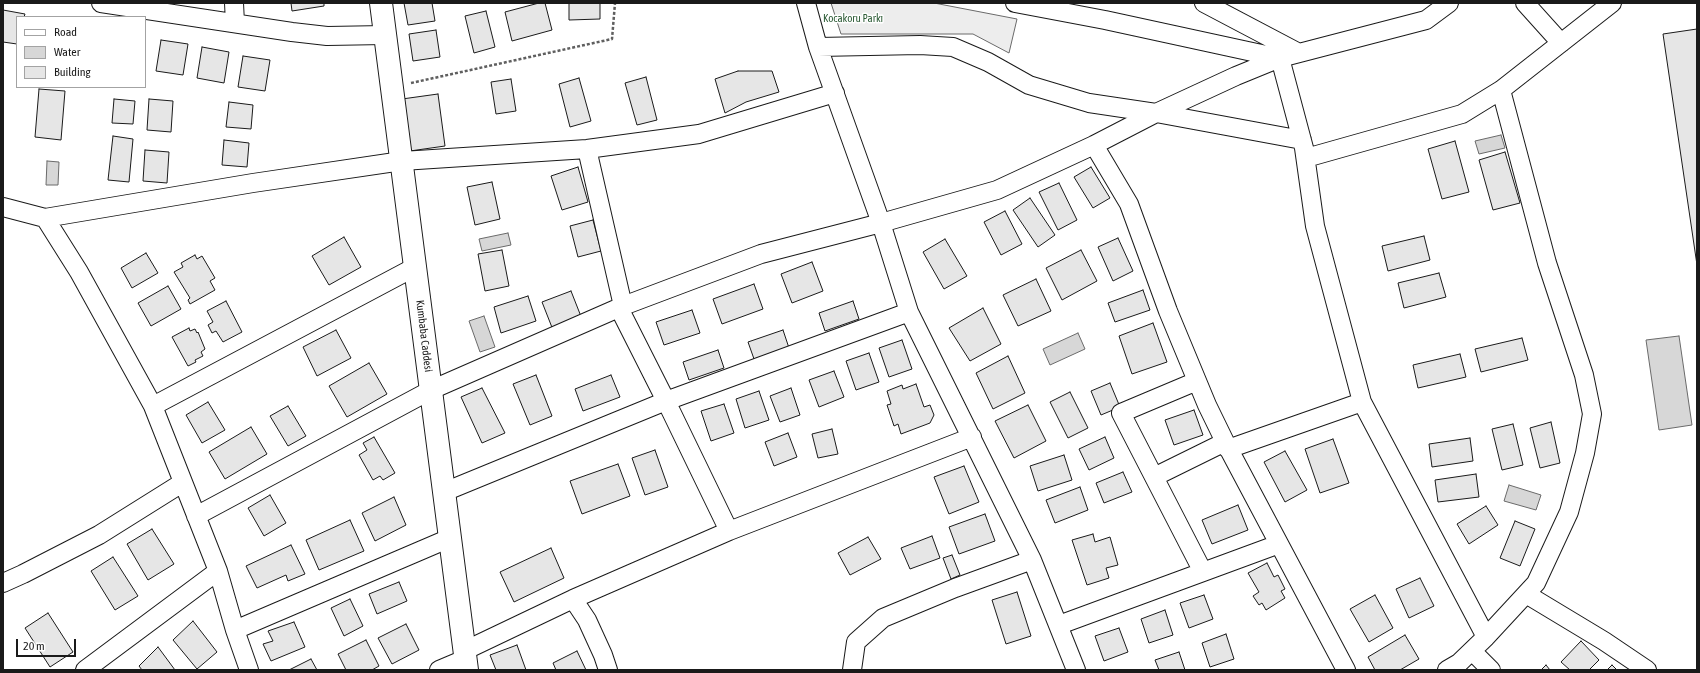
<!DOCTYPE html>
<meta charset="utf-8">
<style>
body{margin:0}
#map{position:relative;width:1700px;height:673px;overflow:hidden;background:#fff;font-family:"Asap Condensed",sans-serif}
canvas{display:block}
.frame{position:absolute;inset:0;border:4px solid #1a1a1a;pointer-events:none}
.legend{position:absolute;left:16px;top:16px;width:130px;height:72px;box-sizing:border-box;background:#fff;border:1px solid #a3a3a3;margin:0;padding:5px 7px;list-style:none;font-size:12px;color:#1a1a1a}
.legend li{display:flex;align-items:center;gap:8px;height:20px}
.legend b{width:20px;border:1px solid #a3a3a3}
.scale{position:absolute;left:16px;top:639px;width:60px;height:18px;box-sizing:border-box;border:2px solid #1a1a1a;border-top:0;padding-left:5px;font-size:12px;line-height:14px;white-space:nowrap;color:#1a1a1a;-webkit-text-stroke:3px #fff;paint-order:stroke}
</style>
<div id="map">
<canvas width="1700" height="673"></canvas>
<div class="frame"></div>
<ul class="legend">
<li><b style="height:5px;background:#fff"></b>Road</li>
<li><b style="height:11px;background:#d7d7d7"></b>Water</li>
<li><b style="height:11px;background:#e6e6e6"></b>Building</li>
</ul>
<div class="scale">20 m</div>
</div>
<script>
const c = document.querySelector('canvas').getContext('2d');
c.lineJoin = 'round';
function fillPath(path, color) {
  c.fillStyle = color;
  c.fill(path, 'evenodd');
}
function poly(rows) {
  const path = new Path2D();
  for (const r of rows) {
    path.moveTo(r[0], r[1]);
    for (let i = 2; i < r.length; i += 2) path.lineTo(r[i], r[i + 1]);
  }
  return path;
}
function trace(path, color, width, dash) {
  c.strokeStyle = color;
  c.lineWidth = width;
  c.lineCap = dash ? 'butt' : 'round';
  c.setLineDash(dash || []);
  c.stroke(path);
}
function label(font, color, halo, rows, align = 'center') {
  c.font = font + ' "Asap Condensed",sans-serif';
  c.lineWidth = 3;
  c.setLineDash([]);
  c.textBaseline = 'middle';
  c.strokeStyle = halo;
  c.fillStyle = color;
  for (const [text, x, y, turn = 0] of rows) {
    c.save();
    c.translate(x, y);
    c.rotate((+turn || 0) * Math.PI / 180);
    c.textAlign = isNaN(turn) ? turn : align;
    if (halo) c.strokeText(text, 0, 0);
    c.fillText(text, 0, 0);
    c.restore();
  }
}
const built = poly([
 [831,3,934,3,1017,19,1009,53,973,34,841,34,831,3]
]);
const water = poly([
 [1501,135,1505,148,1479,154,1475,141,1501,135],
 [47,161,59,162,58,185,46,185,47,161],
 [508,233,511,245,482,251,479,239,508,233],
 [484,316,495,347,480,352,469,321,484,316],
 [1078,333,1085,349,1050,365,1043,349,1078,333],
 [1679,336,1692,425,1659,430,1646,340,1679,336],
 [1509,485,1541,495,1536,510,1504,501,1509,485]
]);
const building = poly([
 [291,3,324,3,324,6,292,11,291,3],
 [404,3,432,3,435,21,408,25,404,3],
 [539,3,545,3,552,30,512,41,505,12,539,3],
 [569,3,600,3,600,19,569,20,569,3],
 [3,10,25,14,24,17,17,17,17,44,3,42,3,10],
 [486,11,495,47,474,53,465,16,486,11],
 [1697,29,1697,265,1663,34,1697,29],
 [436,30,440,57,413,61,409,34,436,30],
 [161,40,188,44,183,75,156,71,161,40],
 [202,47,229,52,224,83,197,78,202,47],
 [243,56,270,60,265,91,238,87,243,56],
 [738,71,772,71,779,92,746,102,725,113,715,79,738,71],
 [646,77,657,120,637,125,625,83,646,77],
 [579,78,591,121,570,127,559,84,579,78],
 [511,79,516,111,496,114,491,82,511,79],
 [39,89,65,91,61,140,35,137,39,89],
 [438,94,445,146,410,151,402,99,438,94],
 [114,99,135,101,133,124,112,123,114,99],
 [149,99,173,101,171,132,147,130,149,99],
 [229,102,253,105,251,129,226,127,229,102],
 [113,136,133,139,129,182,108,180,113,136],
 [224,140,249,143,247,167,222,165,224,140],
 [1455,141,1469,192,1442,199,1428,149,1455,141],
 [145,150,169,152,167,183,143,181,145,150],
 [1505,152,1520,203,1493,210,1479,160,1505,152],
 [578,167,588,202,562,210,551,176,578,167],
 [1091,167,1110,198,1093,208,1074,177,1091,167],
 [492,182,500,219,475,225,467,187,492,182],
 [1059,183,1077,220,1058,230,1039,192,1059,183],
 [1030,198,1055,235,1038,247,1013,210,1030,198],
 [1005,211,1022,244,1001,255,984,222,1005,211],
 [593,220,601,251,578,257,570,226,593,220],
 [1424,236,1430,260,1388,271,1382,246,1424,236],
 [344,237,361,267,329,285,312,256,344,237],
 [1118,238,1133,271,1113,281,1098,247,1118,238],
 [945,239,967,276,944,289,923,252,945,239],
 [502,250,509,286,485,291,478,254,502,250],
 [1081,250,1097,281,1062,300,1046,268,1081,250],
 [146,253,158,273,132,288,121,268,146,253],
 [195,255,197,259,202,256,215,278,210,281,215,290,190,304,188,300,190,298,174,272,183,267,181,263,195,255],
 [812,262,823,291,792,303,781,274,812,262],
 [1439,273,1446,297,1404,308,1398,283,1439,273],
 [1036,279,1051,311,1018,326,1003,295,1036,279],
 [754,284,763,309,722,324,713,299,754,284],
 [168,286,181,309,151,326,138,303,168,286],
 [1143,290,1150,310,1115,322,1108,303,1143,290],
 [571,291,582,319,553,330,542,302,571,291],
 [528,296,536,321,501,333,494,307,528,296],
 [226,301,242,332,223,342,216,331,212,333,208,325,213,322,207,311,226,301],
 [853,301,859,319,825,331,819,313,853,301],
 [983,308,1001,344,970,361,949,328,983,308],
 [692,310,700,333,664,345,656,322,692,310],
 [1153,323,1167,362,1132,374,1119,336,1153,323],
 [189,328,190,331,195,329,197,333,198,332,205,349,201,352,203,356,195,360,196,362,188,366,172,337,189,328],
 [336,330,351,358,317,376,303,347,336,330],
 [783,330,789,348,754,359,748,342,783,330],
 [1522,338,1528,360,1481,372,1475,349,1522,338],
 [902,340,912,369,889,377,879,348,902,340],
 [718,350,724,368,689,380,683,362,718,350],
 [869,353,879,382,856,390,846,361,869,353],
 [1460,354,1466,377,1418,388,1413,365,1460,354],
 [1008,356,1025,393,993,409,976,373,1008,356],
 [369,363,387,394,347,417,329,386,369,363],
 [834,371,844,397,819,407,809,380,834,371],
 [536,375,552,416,530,425,513,384,536,375],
 [611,375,620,397,583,411,575,389,611,375],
 [1110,383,1120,407,1101,415,1091,391,1110,383],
 [916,384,924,407,930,405,934,415,930,423,901,434,898,424,894,426,887,405,891,404,887,391,902,385,903,389,916,384],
 [482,388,505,433,482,443,461,397,482,388],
 [791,388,800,415,780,422,770,396,791,388],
 [759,391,769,420,745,428,736,399,759,391],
 [1070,392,1088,428,1068,438,1050,402,1070,392],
 [208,402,225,430,202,443,186,415,208,402],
 [724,404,734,433,711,441,701,411,724,404],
 [1028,405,1046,441,1014,458,995,421,1028,405],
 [288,406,306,436,288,446,270,416,288,406],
 [1194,410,1203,435,1174,445,1165,420,1194,410],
 [1551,422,1560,463,1540,468,1530,428,1551,422],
 [1513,424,1523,465,1502,470,1492,429,1513,424],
 [251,427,267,454,225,479,209,452,251,427],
 [832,429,838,454,818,458,812,434,832,429],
 [788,433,797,457,774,466,765,442,788,433],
 [374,437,395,473,383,480,380,476,373,480,359,455,367,450,363,443,374,437],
 [1105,437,1114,458,1089,470,1079,449,1105,437],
 [1470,438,1473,461,1432,467,1429,444,1470,438],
 [1333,439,1349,483,1320,493,1305,449,1333,439],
 [655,450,668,487,645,495,632,458,655,450],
 [1285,451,1307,490,1285,502,1264,462,1285,451],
 [1064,455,1072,480,1038,491,1030,466,1064,455],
 [618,464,630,496,582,514,570,481,618,464],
 [964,466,979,502,949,514,934,477,964,466],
 [1123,472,1132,492,1104,503,1096,483,1123,472],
 [1476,474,1479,497,1438,502,1435,480,1476,474],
 [1080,487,1088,510,1055,523,1046,500,1080,487],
 [270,495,286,523,264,536,248,508,270,495],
 [394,497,406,525,375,541,362,513,394,497],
 [1238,505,1248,530,1212,544,1202,520,1238,505],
 [1486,506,1498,525,1469,544,1457,524,1486,506],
 [985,514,995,541,959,554,949,527,985,514],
 [350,520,364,551,319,570,306,540,350,520],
 [1515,521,1535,529,1520,566,1500,558,1515,521],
 [152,529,174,564,148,580,127,544,152,529],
 [1093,534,1095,542,1110,537,1118,565,1106,568,1109,578,1087,585,1072,540,1093,534],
 [932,536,940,558,910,569,901,548,932,536],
 [868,537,881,559,850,575,838,553,868,537],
 [291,545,305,574,288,581,286,575,257,588,246,566,291,545],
 [551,548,564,578,514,602,500,572,551,548],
 [952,555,960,575,951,579,943,558,952,555],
 [113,557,138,596,115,610,91,571,113,557],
 [1267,563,1274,577,1278,575,1285,589,1281,591,1285,598,1266,610,1262,603,1259,605,1253,596,1259,592,1248,573,1267,563],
 [1420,578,1434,606,1409,618,1396,589,1420,578],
 [399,582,407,601,377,614,369,594,399,582],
 [1017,592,1031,636,1006,644,992,600,1017,592],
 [1204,595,1213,619,1189,628,1180,603,1204,595],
 [1375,595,1393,628,1369,642,1350,609,1375,595],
 [350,599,363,626,344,636,331,608,350,599],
 [1165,610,1173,635,1149,643,1141,619,1165,610],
 [48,613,73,652,50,667,25,628,48,613],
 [193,621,217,652,197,669,173,640,193,621],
 [294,622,305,647,271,661,263,644,273,641,268,631,294,622],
 [406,624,419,650,392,664,378,638,406,624],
 [1119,628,1128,652,1104,661,1095,636,1119,628],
 [1226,634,1234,659,1210,667,1202,643,1226,634],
 [1405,635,1419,659,1400,670,1375,670,1368,657,1405,635],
 [366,640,379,666,372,670,346,670,338,654,366,640],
 [1581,641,1599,660,1589,670,1570,670,1561,662,1581,641],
 [517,645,526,670,496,670,490,655,517,645],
 [158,647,175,670,142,670,139,666,158,647],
 [577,651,586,670,556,670,553,663,577,651],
 [1179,652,1185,670,1159,670,1155,660,1179,652],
 [311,659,317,670,289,670,311,659],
 [1546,665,1550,670,1541,670,1546,665],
 [1612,665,1617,670,1607,670,1612,665]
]);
const path = poly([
 [411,83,612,39,615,3]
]);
const minor = poly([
 [101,3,292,32,327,36,385,35],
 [234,3,235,23],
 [806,3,818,47,881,223,909,312,1032,560,1076,670],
 [1015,3,1105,20,1280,58],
 [1204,3,1299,53],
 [1525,3,1561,43],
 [818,47,920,45,953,47,988,62,1029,85,1089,103,1156,113,1302,140],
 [1280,58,1304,148,1315,226,1362,402,1486,637,1459,663,1447,670],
 [1094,145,1129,204,1168,311,1207,405,1225,442,1346,670],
 [587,149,623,306],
 [1306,158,1462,114,1501,90,1612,3],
 [3,207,45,218,253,183,402,161,587,149,699,134,835,93],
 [45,218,79,272,153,406,218,571,235,630,249,670],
 [1197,381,1121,413,1203,572],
 [153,406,415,267],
 [1228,449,1362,402],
 [1154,477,1225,442],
 [444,492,666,401,619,308],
 [196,516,431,390,623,306,761,254,881,223,997,190,1094,145,1156,113,1236,76,1280,58,1426,20,1449,3],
 [729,531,666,401,909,312],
 [3,583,23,574,99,535,182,483],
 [1526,594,1604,641,1647,670],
 [573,599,729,531,972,437],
 [1059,625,1279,544],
 [235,630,450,538],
 [1486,637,1536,583,1569,512,1585,453,1592,414,1584,375,1547,263,1501,90],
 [464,651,573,599,587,620,603,655,608,670],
 [1472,651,1491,670],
 [85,670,218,571],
 [439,670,465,659],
 [852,670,856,642,883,618,955,588,1032,560]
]);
const tertiary = poly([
 [381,3,467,670]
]);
const parkNames = [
 ["Kocakoru Parkı",853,19]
];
const streetNames = [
 ["Kumbaba Caddesi",424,336,83]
];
fillPath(built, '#ededed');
trace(built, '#6a6a6a', 1);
fillPath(water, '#d7d7d7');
trace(water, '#6a6a6a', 1);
fillPath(building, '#e6e6e6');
trace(building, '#1a1a1a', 1);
trace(minor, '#1a1a1a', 20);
trace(tertiary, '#1a1a1a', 24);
trace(path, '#5f5f5f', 2.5, [3, 2]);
trace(minor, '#fff', 18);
trace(tertiary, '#fff', 22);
label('11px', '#2b5a34', '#fff', parkNames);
label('11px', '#1a1a1a', '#fff', streetNames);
</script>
